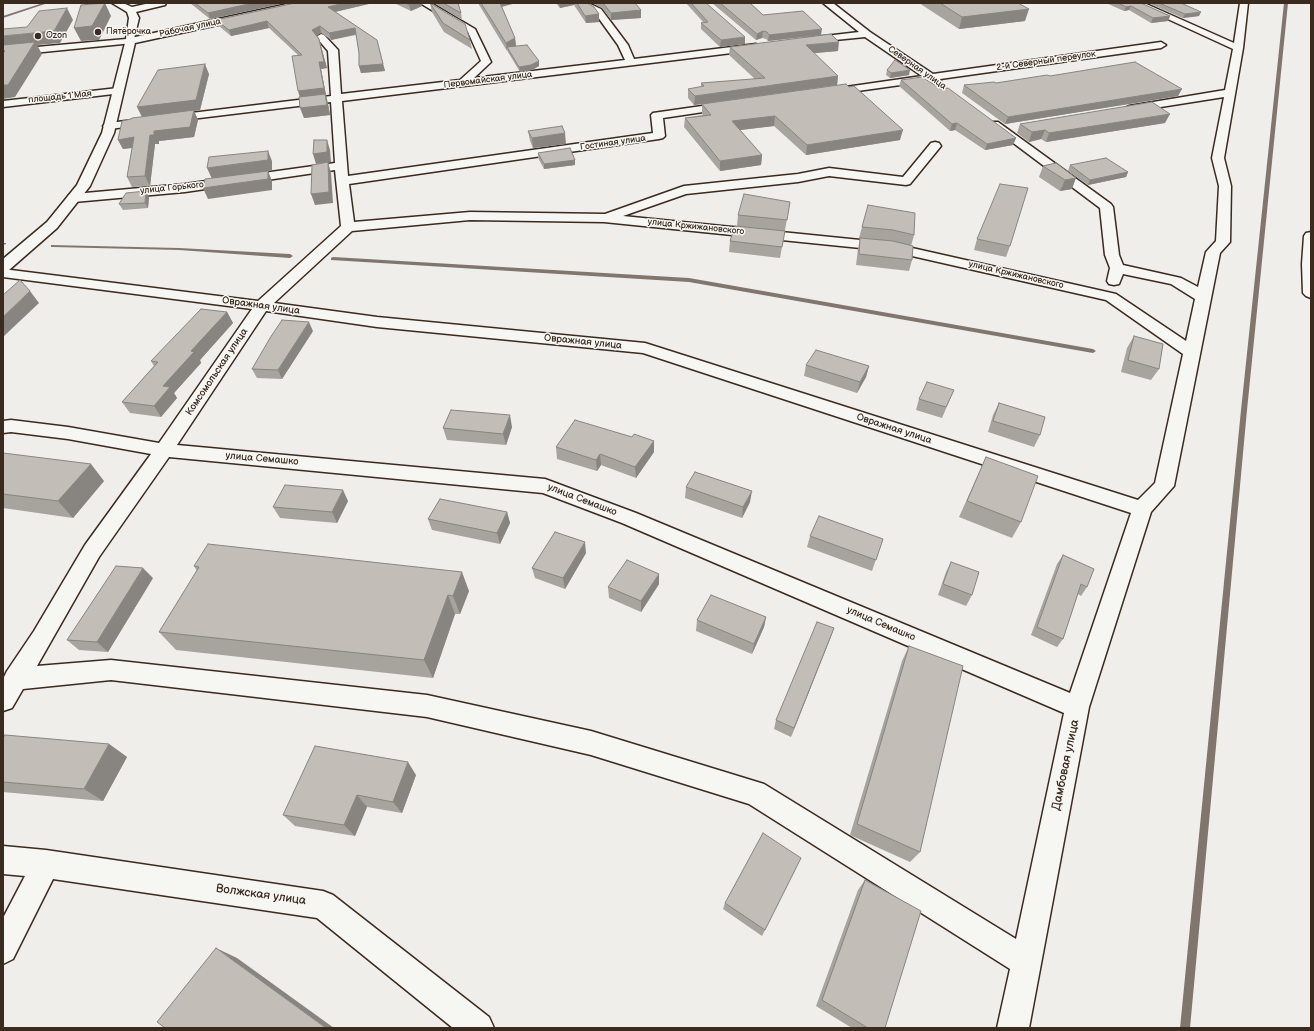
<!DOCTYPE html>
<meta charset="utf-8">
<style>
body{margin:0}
#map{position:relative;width:1314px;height:1031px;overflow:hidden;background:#efeeea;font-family:"Balsamiq Sans",sans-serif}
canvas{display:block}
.frame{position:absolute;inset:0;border:4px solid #3b2a1e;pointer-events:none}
</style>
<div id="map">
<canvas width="1314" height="1031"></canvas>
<div class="frame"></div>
</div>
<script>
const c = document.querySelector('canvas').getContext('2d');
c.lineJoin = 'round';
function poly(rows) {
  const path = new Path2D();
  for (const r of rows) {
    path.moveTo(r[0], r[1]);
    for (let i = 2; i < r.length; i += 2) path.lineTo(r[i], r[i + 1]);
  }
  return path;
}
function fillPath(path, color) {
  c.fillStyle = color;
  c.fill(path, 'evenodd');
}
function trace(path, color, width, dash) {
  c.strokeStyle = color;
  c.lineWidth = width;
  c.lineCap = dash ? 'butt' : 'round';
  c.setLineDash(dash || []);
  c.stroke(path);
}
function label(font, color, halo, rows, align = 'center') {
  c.font = font + ' "Balsamiq Sans",sans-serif';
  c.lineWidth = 3;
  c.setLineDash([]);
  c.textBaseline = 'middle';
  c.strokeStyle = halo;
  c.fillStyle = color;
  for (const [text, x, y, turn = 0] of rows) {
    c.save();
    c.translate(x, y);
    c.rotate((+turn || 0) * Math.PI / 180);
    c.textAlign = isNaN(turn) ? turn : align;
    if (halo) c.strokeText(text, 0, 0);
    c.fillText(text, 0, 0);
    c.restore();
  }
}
const stream = poly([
 [43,3,48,3,3,18,3,16,43,3],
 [1284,3,1288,3,1247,410,1190,1028,1180,1028,1241,410,1284,3],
 [3,243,6,243,6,244,3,245,3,243],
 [51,245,179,248,290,254,293,256,290,258,179,250,53,247,51,247,51,245],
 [333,257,689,278,1093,349,1096,351,1093,353,689,282,331,260,331,258,333,257]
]);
const minor = poly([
 [112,3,123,3,132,7,150,3,166,3,165,5,136,12,139,18,133,43,3,56,3,50,126,39,129,18,127,12,112,3],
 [420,3,431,3,475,29,491,62,474,78,625,60,618,45,595,13,577,3,588,3,601,9,628,45,634,59,756,44,761,47,756,50,342,101,348,176,653,133,651,115,653,113,730,102,735,105,730,108,663,118,665,136,663,138,659,139,349,184,354,222,470,212,605,214,684,186,798,174,829,168,903,177,931,143,935,142,939,143,941,146,910,184,906,185,829,176,798,182,686,194,623,216,890,243,1116,294,1186,341,1195,299,1171,284,1123,274,1119,284,1114,285,1109,284,1107,281,1110,268,1105,255,1100,208,988,124,990,122,998,122,1111,204,1113,207,1119,255,1123,265,1181,278,1198,287,1206,252,1216,241,1219,186,1212,158,1224,97,1129,112,1123,109,1129,106,1225,90,1233,49,1133,3,1144,3,1234,43,1240,3,1248,3,1243,48,1224,158,1231,186,1230,242,1220,253,1174,486,1151,512,1089,707,1029,1028,997,1028,1010,969,749,804,591,755,427,717,111,680,23,689,12,708,3,711,3,679,7,671,34,631,85,545,151,454,68,439,11,432,3,433,3,421,11,420,68,427,159,443,252,309,3,277,3,269,258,301,341,226,335,170,185,192,74,202,69,201,67,198,69,195,74,194,185,184,335,163,331,102,109,129,105,128,103,126,105,124,109,123,331,96,328,51,316,37,321,34,324,35,338,50,341,94,460,80,481,61,468,32,420,3],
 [470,220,604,222,890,251,1106,300,1183,354,1155,483,1138,500,645,343,377,317,274,303,352,231,470,220],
 [266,311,377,327,643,353,1131,513,1070,693,636,513,545,479,177,445,266,311],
 [169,457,543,493,622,523,1064,713,1016,939,764,784,591,731,427,695,111,660,37,666,99,557,169,457],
 [823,3,833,3,870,32,933,74,1161,42,1166,45,1161,48,940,79,941,81,940,83,936,84,929,81,829,95,824,92,825,90,922,76,865,37,805,43,803,41,805,39,808,38,859,32,823,3],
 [118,88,122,89,123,91,122,93,3,107,3,101,118,88],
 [1311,232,1311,298,1306,296,1303,293,1302,264,1304,236,1306,233,1311,232],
 [3,846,46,850,323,891,333,895,489,1017,494,1028,453,1028,317,918,53,879,13,959,3,964,3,918,25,876,3,874,3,846]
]);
const tertiary = poly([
 [292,3,310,3,305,6,135,43,114,133,90,186,57,228,9,270,3,272,3,259,47,222,77,185,102,133,126,39,292,3]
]);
const wall = poly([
 [190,3,285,3,210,19],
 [295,3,373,3,335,12,377,40,385,71,361,73,359,66,359,53,356,35,331,40,321,33,317,35,319,39,321,46,327,68,321,69,326,95,328,104,330,115,304,118,300,97,298,55,269,28,231,36,219,26,216,20],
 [394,3,421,3,422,6,411,11],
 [430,3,470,40,472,49,444,32,432,12],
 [434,3,458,3,461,13,462,20],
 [478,3,516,3,502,7,515,38,516,46,539,61,539,66,532,70,520,72,508,52,507,50,507,51],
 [556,3,587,3,599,14,599,22,586,23,574,5,560,8],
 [592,3,635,3,641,18,611,20,602,8],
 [686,3,706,3,745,44,720,47,701,29,701,23,703,22],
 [712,3,750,3,763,15,821,35,768,41,766,39,762,38,756,40],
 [919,3,1018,3,1025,21,959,29],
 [1106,3,1141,3,1170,16,1168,21,1151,23,1129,10,1124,11],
 [1148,3,1181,3,1199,16,1183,18],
 [730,47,838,51,814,53,838,76,837,85,694,105,688,98,688,89,701,87,701,83,755,79,729,55],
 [887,70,909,75,890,78,886,75],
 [209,74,200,110,194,111,198,120,194,137,159,141,159,144,155,144,150,186,132,187,127,177,132,148,123,149,118,140,131,119,142,117],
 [1050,76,1178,96,1005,124,962,93,964,85,996,83],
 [901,80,1016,138,1013,145,985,150,955,130,950,131,899,86],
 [846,84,900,140,806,155,774,126,740,130,762,155,761,165,720,171,684,127,685,118,703,115,702,114,702,104],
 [1165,123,1046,142,1041,139,1029,142,1017,133,1020,124],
 [528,131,566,144,533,148,530,141],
 [538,153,575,160,575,165,544,169,538,158],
 [1056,163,1072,189,1060,191,1039,177,1043,166],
 [1070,165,1128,172,1126,177,1088,185,1068,171],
 [149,197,148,208,123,210,119,204],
 [790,202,780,258,729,252,730,241,737,226,738,215],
 [868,205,914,235,911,246,912,260,909,271,856,265,858,249,860,238,859,238],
 [977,239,1010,246,1006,257,974,250],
 [227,312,233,323,200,360,201,363,174,393,177,398,161,417,130,413,122,402,154,366,151,361],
 [313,331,282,379,257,378,252,369],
 [1134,336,1159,369,1151,380,1121,372,1127,348],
 [806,365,869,366,866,377,857,393,804,376],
 [954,390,942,418,916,410,919,399],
 [999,403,1040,435,1034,447,988,432,993,415],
 [512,427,506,445,447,440,443,428],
 [632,437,654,441,654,452,636,478,601,465,597,471,557,459,556,447],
 [3,453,104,481,73,518,3,508],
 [986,457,1021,522,1012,538,959,517],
 [686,487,750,502,742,518,685,498],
 [348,501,337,523,280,518,273,507],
 [507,512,510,523,500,544,432,530,428,519],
 [810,536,883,539,872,571,807,547],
 [586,553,565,589,535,578,532,568],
 [1063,555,1087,587,1081,596,1078,594,1063,639,1057,647,1031,635,1057,564],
 [951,562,972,595,966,606,938,595,946,572],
 [194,566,469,591,460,614,455,614,433,678,176,650,159,632,197,571],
 [659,574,659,584,641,612,609,598,608,587],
 [153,578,108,652,79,650,67,640],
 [766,617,764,627,752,654,696,631,697,620],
 [834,628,830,639,791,737,774,729,776,720],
 [909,646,920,852,910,862,850,835,902,661],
 [3,738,109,744,127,757,103,801,3,792],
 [416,775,402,813,367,807,355,836,295,826,283,815],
 [801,858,762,936,723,909,725,903],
 [865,880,885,1028,852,1028,816,1006,858,890]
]);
const shadedWall = poly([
 [105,3,111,16,99,40,81,41,74,28],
 [253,3,285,3,210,19,208,13],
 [344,3,373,3,330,13,328,7],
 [413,3,421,3,422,6,411,11,409,5],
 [499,3,516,3,500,7],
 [559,3,574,3,574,5,560,8],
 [1131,6,1129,10,1124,11,1126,7],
 [67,8,73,20,60,43,37,45,42,54,15,97,3,99,3,85,32,46,3,49,3,36,54,31],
 [1029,9,1025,21,959,29,962,17],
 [641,10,641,18,611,20,611,13],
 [1201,12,1199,16,1183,18,1185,14],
 [599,14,599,22,586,23,585,16],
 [1170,16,1168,21,1151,23,1153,18],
 [267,21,269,28,231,36,229,30],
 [320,26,321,33,315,37,312,30],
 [355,28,357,34,331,40,329,33],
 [822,29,821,35,768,41,769,35],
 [763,31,762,38,756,40,757,34],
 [745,37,745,44,720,47,721,40],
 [515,38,516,46,507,47,507,51,506,43],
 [319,39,327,68,321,69,326,95,328,104,330,115,304,118,300,108,300,98,298,91,319,62],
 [839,42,838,51,805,54,806,45],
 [539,61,539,66,532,70,520,72,519,67],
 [205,64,209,74,200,110,194,111,198,120,194,137,159,141,159,144,155,144,150,186,145,176,150,135,154,131,142,117,137,107],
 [383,64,385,71,361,73,359,66],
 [910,70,909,75,890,78,891,73],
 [838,76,837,85,694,105,695,96],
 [1182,89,1178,96,1005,124,1008,117],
 [1170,114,1165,123,1046,142,1049,133],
 [775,116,774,126,732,131,732,121],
 [957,123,955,130,950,131,952,124],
 [903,130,900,140,806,155,807,145],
 [1045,130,1041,139,1029,142,1032,132],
 [565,133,566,144,533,148,532,138],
 [134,137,138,147,123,149,118,140],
 [1016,138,1013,145,985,150,987,144],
 [327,140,330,150,331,162,316,164,313,154],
 [268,151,272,161,272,170,268,171,272,181,272,190,208,199,203,188,212,179,207,168],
 [762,155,761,165,720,171,720,161],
 [575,160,575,165,544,169,544,164],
 [328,162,331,173,333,203,315,205,311,194],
 [1128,172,1126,177,1088,185,1090,180],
 [1076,178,1072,189,1060,191,1065,180],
 [146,191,149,197,148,208,145,203],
 [30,291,39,303,3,337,3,317],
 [227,312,233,323,200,360,201,363,174,393,177,398,161,417,154,406,163,386,191,351],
 [309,322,313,331,282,379,278,370],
 [869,366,866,377,857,393,860,382],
 [510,415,512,427,506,445,503,434],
 [654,441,654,452,636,478,635,467],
 [600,454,601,465,597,471,596,460],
 [91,464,104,481,73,518,58,501],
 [343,490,348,501,337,523,332,512],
 [752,491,750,502,742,518,743,507],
 [507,512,510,523,500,544,497,533],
 [585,542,586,553,565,589,563,578],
 [143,568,153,578,108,652,97,642],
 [462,572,469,591,460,614,453,596],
 [659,574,659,584,641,612,641,601],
 [448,595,455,614,433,678,424,660],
 [766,617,764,627,752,654,754,644],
 [834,628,830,639,791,737,794,728],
 [109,744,127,757,103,801,84,789],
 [408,762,416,775,402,813,393,802],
 [357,795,367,807,355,836,344,825],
 [216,948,237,958,334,1028,326,1028]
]);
const building = poly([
 [105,3,92,26,74,28,81,5,105,3],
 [195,3,253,3,208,13,195,3],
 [295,3,344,3,328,7,377,40,383,64,359,66,359,53,355,28,329,33,320,26,312,30,319,39,324,62,319,62,324,88,298,91,292,56,302,55,267,21,229,30,216,20,295,3],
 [406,3,413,3,409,5,406,3],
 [430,3,465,24,470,40,443,23,430,3],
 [443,3,458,3,461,13,443,3],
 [481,3,500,3,515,38,506,43,481,3],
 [577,3,587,3,594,7,599,14,585,16,577,3],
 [603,3,635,3,641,10,611,13,603,3],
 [691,3,706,3,745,37,721,40,701,23,708,22,691,3],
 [720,3,750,3,763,15,803,11,822,29,769,35,767,32,763,31,757,34,720,3],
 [940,3,1018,3,1029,9,962,17,940,3],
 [1118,3,1141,3,1170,16,1153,18,1131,6,1126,7,1118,3],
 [1159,3,1181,3,1201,12,1185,14,1159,3],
 [67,8,54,31,3,36,3,29,27,27,39,11,67,8],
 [831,34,839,42,806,45,838,76,695,96,688,89,704,86,701,83,765,78,730,47,831,34],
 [35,42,8,85,3,85,3,53,5,51,3,51,3,45,35,42],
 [527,45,539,61,531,65,519,67,507,47,527,45],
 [895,60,910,70,891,73,887,70,895,60],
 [1135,62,1182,89,1008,117,964,85,994,82,996,83,1047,75,1050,76,1135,62],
 [205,64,196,100,137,107,158,70,205,64],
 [922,77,941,89,948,88,1016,138,987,144,957,123,952,124,901,80,922,77],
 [846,84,849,87,854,86,903,130,807,145,775,116,732,121,762,155,720,161,685,118,711,115,702,104,846,84],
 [325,94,327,105,300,108,299,97,325,94],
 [1152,102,1170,114,1049,133,1045,130,1032,132,1020,124,1152,102],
 [194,110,190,127,154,131,154,135,150,135,145,176,127,177,134,137,118,140,122,121,131,119,132,118,194,110],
 [562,126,565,133,532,138,528,131,562,126],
 [314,140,327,140,327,152,313,154,314,140],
 [570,148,575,160,544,164,538,153,570,148],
 [268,151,268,160,207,168,209,157,268,151],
 [1106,158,1128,172,1090,180,1070,165,1106,158],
 [328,162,329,192,311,194,312,165,328,162],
 [1056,163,1076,178,1065,180,1043,166,1056,163],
 [268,171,268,179,203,188,205,179,268,171],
 [1000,184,1028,188,1010,246,977,239,1000,184],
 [146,191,145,203,119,204,126,193,146,191],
 [744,194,790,202,787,220,738,215,744,194],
 [868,205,915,213,914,235,893,230,862,227,868,205],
 [735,226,785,231,782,247,730,241,735,226],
 [860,238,893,241,913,246,912,260,859,254,860,238],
 [20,280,30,291,3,317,3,295,20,280],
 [201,309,227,312,191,351,194,352,163,386,170,387,154,406,122,402,158,362,151,361,201,309],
 [282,320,309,322,278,370,252,369,270,338,282,320],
 [1134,336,1163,344,1159,369,1128,360,1134,336],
 [816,350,869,366,860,382,806,365,816,350],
 [927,382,954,390,946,407,919,399,927,382],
 [999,403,1045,417,1040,435,993,421,999,403],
 [451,410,510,415,503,434,443,428,451,410],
 [575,420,632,437,634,434,654,441,635,467,600,454,596,460,556,447,575,420],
 [3,453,91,464,58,501,3,494,3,453],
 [986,457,1038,476,1021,522,967,501,986,457],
 [695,472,752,491,743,507,686,487,695,472],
 [285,485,343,490,332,512,273,507,285,485],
 [440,499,507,512,497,533,428,519,440,499],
 [819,516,883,539,876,560,810,536,819,516],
 [555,532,585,542,563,578,532,568,555,532],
 [208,544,462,572,453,596,448,595,424,660,159,632,199,567,194,566,208,544],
 [1063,555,1094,569,1087,587,1081,584,1063,639,1037,627,1063,555],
 [627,560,659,574,641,601,608,587,627,560],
 [951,562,979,572,972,595,943,584,951,562],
 [116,566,143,568,97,642,67,640,116,566],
 [711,595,766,617,754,644,697,620,711,595],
 [817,622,834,628,794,728,776,720,817,622],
 [909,646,963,666,920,852,857,824,909,646],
 [5,735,109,744,84,789,3,782,3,738,5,735],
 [315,746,408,762,393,802,357,795,344,825,283,815,315,746],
 [763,833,801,858,765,930,725,903,763,833],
 [865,880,921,911,885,1028,868,1028,822,1000,865,880],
 [216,948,326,1028,165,1028,157,1022,216,948]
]);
const markers = [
 [98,32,4,"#3b2a1e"],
 [38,36,4,"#3b2a1e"]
];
const farStreetnames = [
 ["Рабочая улица",190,28,-12],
 ["2-й Северный переулок",1046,61,-8],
 ["Северная улица",917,68,35],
 ["Первомайская улица",488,80,-7],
 ["площадь 1 Мая",60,97,-6],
 ["Гостиная улица",613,143,-8],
 ["улица Горького",172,188,-6],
 ["улица Кржижановского",696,227,6],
 ["улица Кржижановского",1016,275,13]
];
const farPoinames = [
 ["Пятёрочка",106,32],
 ["Ozon",46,36]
];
const streetNames = [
 ["Овражная улица",261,306,8],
 ["Овражная улица",583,342,6],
 ["Комсомольская улица",217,372,-56],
 ["Овражная улица",894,429,18],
 ["улица Семашко",262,459,5],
 ["улица Семашко",582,500,21],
 ["улица Семашко",881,624,23]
];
const nearStreetnames = [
 ["Дамбовая улица",1066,765,-78],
 ["Волжская улица",261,895,8]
];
fillPath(stream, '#81766d');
trace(minor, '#3b2a1e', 3);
trace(tertiary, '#3b2a1e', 3);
fillPath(minor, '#f6f6f2');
fillPath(tertiary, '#f6f6f2');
fillPath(wall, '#a7a39d');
fillPath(shadedWall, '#888480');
fillPath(building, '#c2bdb7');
trace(building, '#888480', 1);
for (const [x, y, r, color] of markers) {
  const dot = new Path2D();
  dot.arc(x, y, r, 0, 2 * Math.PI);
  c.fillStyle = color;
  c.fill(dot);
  trace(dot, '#f6f6f2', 1.5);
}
label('9px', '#3b2a1e', '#f6f6f2', farStreetnames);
label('9px', '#3b2a1e', '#f6f6f2', farPoinames, 'left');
label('10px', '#3b2a1e', '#f6f6f2', streetNames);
label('12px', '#3b2a1e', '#f6f6f2', nearStreetnames);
</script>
